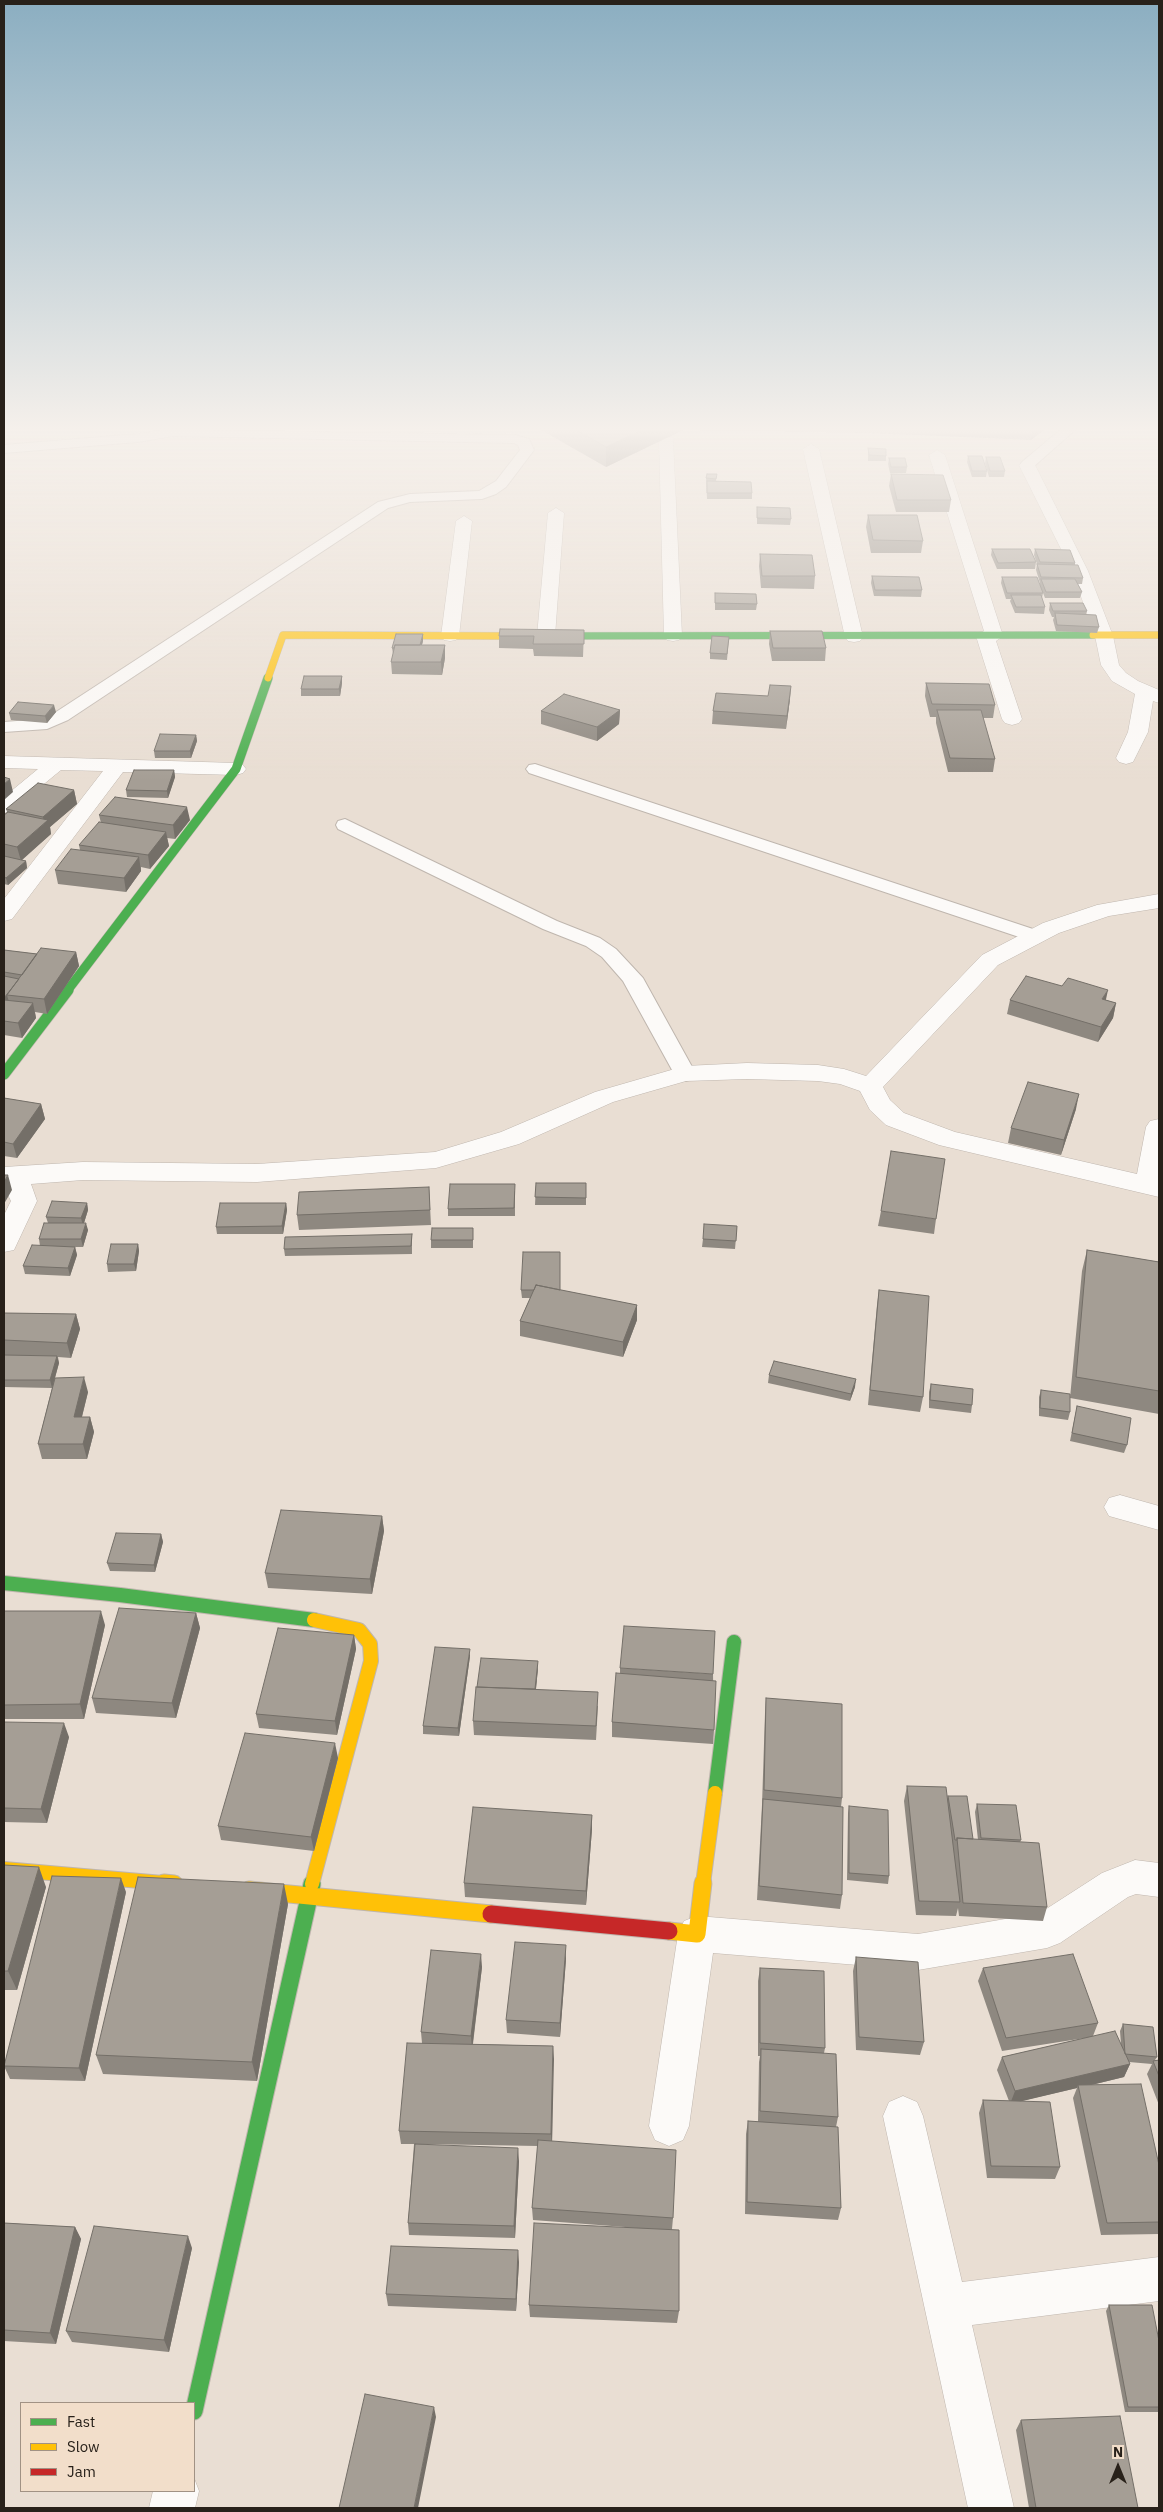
<!DOCTYPE html>
<style>
body{margin:0}
#map{position:relative;width:1163px;height:2512px;overflow:hidden;background:#e9ded3;font-family:"IBM Plex Sans",sans-serif}
canvas{display:block}
.frame{position:absolute;inset:0;border:5px solid #28211a;pointer-events:none}
.legend{position:absolute;left:20px;top:2402px;width:175px;height:90px;box-sizing:border-box;background:#f2deca;border:1px solid #a19284;margin:0;padding:6px 9px;list-style:none;font-size:15px;color:#28211a}
.legend li{display:flex;align-items:center;gap:10px;height:25px}
.legend b{width:25px;border:1px solid #a19284}
.north{position:absolute;left:1093px;top:2442px;width:50px;height:50px;-webkit-text-stroke:4px #f2deca;paint-order:stroke;rotate:0deg;font-size:14px;font-weight:700;line-height:20px;text-align:center;color:#28211a}
.north::after{content:'';display:block;margin:auto;width:18px;height:22px;background:#28211a;clip-path:polygon(50% 0,100% 100%,50% 72%,0 100%)}
</style>
<div id="map">
<canvas width="1163" height="2512"></canvas>
<div class="frame"></div>
<ul class="legend">
<li><b style="height:6px;background:#4caf50"></b>Fast</li>
<li><b style="height:6px;background:#ffc107"></b>Slow</li>
<li><b style="height:6px;background:#c62828"></b>Jam</li>
</ul>
<div class="north">N</div>
</div>
<script>
const c = document.querySelector('canvas').getContext('2d');
c.lineJoin = 'round';
function poly(rows) {
  const path = new Path2D();
  for (const r of rows) {
    path.moveTo(r[0], r[1]);
    for (let i = 2; i < r.length; i += 2) path.lineTo(r[i], r[i + 1]);
  }
  return path;
}
function trace(path, color, width, dash) {
  c.strokeStyle = color;
  c.lineWidth = width;
  c.lineCap = dash ? 'butt' : 'round';
  c.setLineDash(dash || []);
  c.stroke(path);
}
function fillPath(path, color) {
  c.fillStyle = color;
  c.fill(path, 'evenodd');
}
const lane = poly([
 [164,430,515,435,529,439,534,450,506,487,496,494,482,499,410,502,388,508,68,720,47,729,4,732,4,722,43,719,56,712,378,502,410,494,479,491,496,481,520,450,518,445,514,443,173,436,138,442,4,453,4,445,138,434,164,430],
 [1060,430,1075,430,1032,468,1022,468,1020,465,1022,462,1060,430],
 [535,764,1042,932,1045,936,1042,940,1035,942,1028,940,529,773,526,769,529,765,535,764],
 [345,819,557,921,600,938,616,949,643,978,696,1074,693,1079,685,1081,677,1079,623,981,602,957,586,946,543,929,338,829,336,825,338,821,345,819]
]);
const street = poly([
 [666,434,673,438,682,636,679,640,673,641,667,640,664,636,659,438,666,434],
 [811,444,819,449,863,637,860,641,854,642,848,641,845,637,803,449,811,444],
 [937,450,945,455,1003,636,996,641,1022,719,1019,723,1012,725,1005,723,1002,719,976,636,984,631,929,455,937,450],
 [1027,460,1035,465,1088,571,1113,636,1119,665,1126,673,1138,681,1159,690,1159,703,1153,701,1148,732,1133,762,1126,764,1119,762,1116,758,1128,732,1135,694,1112,681,1101,665,1095,636,1072,571,1019,465,1027,460],
 [556,508,564,513,555,636,552,640,546,641,540,640,537,636,548,513,556,508],
 [464,516,472,521,459,636,456,640,450,641,444,640,441,636,456,521,464,516],
 [4,756,236,763,243,765,246,769,243,773,236,775,123,772,12,919,4,921,4,899,103,771,61,770,11,811,4,813,4,797,38,769,4,768,4,756],
 [1159,894,1159,908,1109,916,1059,933,998,965,883,1087,890,1100,904,1113,955,1132,1137,1174,1146,1127,1150,1121,1159,1119,1159,1197,939,1145,886,1125,870,1110,860,1091,840,1084,818,1081,747,1079,686,1081,613,1102,519,1144,436,1168,257,1182,83,1180,31,1184,37,1201,14,1250,4,1252,4,1215,11,1201,4,1187,4,1167,83,1162,257,1164,435,1152,501,1132,595,1092,685,1066,747,1063,818,1065,844,1069,866,1076,982,955,1043,923,1097,905,1159,894],
 [1120,1495,1159,1506,1159,1530,1109,1516,1104,1507,1109,1498,1120,1495],
 [1135,1860,1159,1863,1159,1897,1136,1894,1128,1897,1060,1943,1047,1948,918,1970,713,1953,689,2126,683,2140,669,2146,655,2140,649,2126,678,1934,684,1921,697,1916,918,1934,1040,1913,1102,1873,1135,1860],
 [903,2096,917,2102,923,2116,962,2282,1159,2257,1159,2301,972,2325,1014,2508,968,2508,883,2116,889,2102,903,2096],
 [194,2478,199,2491,195,2508,149,2508,153,2491,194,2491,194,2478]
]);
const fastFar4 = poly([
 [513,636,1093,635]
]);
const fastFar3 = poly([
 [67,991,236,769,268,678]
]);
const fastFar2 = poly([
 [4,1074,68,990]
]);
const fastFar1 = poly([
 [4,1583,120,1595,314,1620],
 [715,1793,734,1642]
]);
const fast = poly([
 [194,2411,312,1884]
]);
const slowFar2 = poly([
 [1093,635,1159,635],
 [268,678,283,635,513,636]
]);
const slowFar1 = poly([
 [4,1869,174,1884],
 [312,1884,371,1661,370,1644,359,1630,314,1620],
 [703,1884,715,1793]
]);
const slow = poly([
 [164,1883,174,1884],
 [249,1890,491,1914],
 [669,1931,697,1934,703,1883]
]);
const jam = poly([
 [491,1914,669,1931]
]);
const wall = poly([
 [541,430,1044,430,1031,440,869,433,683,430,606,467],
 [868,448,886,456,886,461,868,461],
 [968,456,987,471,986,477,972,477,967,462],
 [986,457,1005,471,1004,477,989,477,985,463],
 [889,458,907,467,906,473,890,473,888,464],
 [717,474,716,481,752,493,752,499,707,499,706,478],
 [891,474,951,500,949,512,896,512,889,486],
 [757,507,791,519,790,525,757,524],
 [868,515,923,541,921,553,871,553,866,527],
 [992,549,1036,562,1035,569,997,569,991,555],
 [1035,549,1075,563,1075,565,1083,578,1082,584,1078,584,1082,592,1080,598,1045,598,1043,593,1042,598,1045,607,1044,614,1015,613,1010,601,1011,599,1006,599,1001,583,1002,577,1040,585,1040,583,1036,570,1037,564,1034,555],
 [760,554,815,576,814,589,761,588,759,566],
 [872,576,922,590,921,597,874,596,871,583],
 [715,593,757,604,756,610,715,610],
 [1050,603,1087,611,1086,614,1099,627,1097,633,1056,631,1053,620,1054,617,1052,617,1049,610],
 [584,630,583,657,534,656,533,649,499,648,499,636],
 [770,631,826,648,825,661,772,661,769,644],
 [729,637,727,660,710,659,710,653],
 [423,641,422,645,445,645,445,658,442,675,392,674,391,662,393,654,392,648],
 [342,676,342,683,340,696,301,696,301,689],
 [926,683,995,705,993,718,983,718,995,759,993,772,948,772,936,723,936,717,930,717,925,696],
 [790,699,786,729,712,724,713,711],
 [620,710,619,724,597,741,541,724,541,711],
 [56,712,47,723,11,720,9,713],
 [196,735,197,741,191,758,155,758,154,751],
 [174,770,175,777,168,798,127,797,126,790],
 [74,790,77,804,50,827,51,834,21,860,26,861,27,868,8,885,4,884,4,815,7,812,6,809],
 [99,815,190,820,175,839,167,838,169,846,150,869,141,867,141,871,126,892,58,884,55,870,80,850,79,845,101,823],
 [4,950,37,954,76,952,79,966,47,1014,35,1012,36,1018,22,1038,4,1035],
 [1010,1000,1106,1000,1116,1003,1113,1018,1098,1042,1007,1014],
 [4,1098,41,1104,45,1119,17,1158,4,1156],
 [1076,1109,1061,1155,1008,1143,1011,1128],
 [536,1183,586,1183,586,1205,535,1205],
 [429,1187,431,1225,299,1230,297,1215],
 [515,1191,515,1216,448,1216,448,1209],
 [87,1203,88,1210,84,1223,88,1230,83,1247,75,1247,77,1255,70,1276,25,1274,23,1266,40,1246,39,1239,48,1223,46,1217],
 [286,1203,287,1210,283,1234,217,1234,216,1227],
 [881,1211,936,1219,934,1234,878,1226],
 [737,1226,735,1249,702,1247,703,1239],
 [473,1228,473,1248,431,1248,431,1240],
 [412,1234,412,1254,285,1256,284,1249],
 [138,1244,139,1251,136,1271,108,1272,107,1264],
 [1087,1250,1159,1262,1159,1414,1070,1398,1082,1271],
 [521,1290,560,1290,637,1305,637,1320,623,1357,520,1336,520,1321,530,1298,522,1298],
 [879,1290,923,1397,920,1412,868,1405,877,1305],
 [4,1313,76,1314,80,1329,71,1358,58,1357,59,1363,55,1378,88,1392,82,1417,90,1417,94,1432,87,1459,42,1459,38,1444,54,1380,52,1388,4,1387],
 [769,1375,855,1387,850,1401,768,1383],
 [931,1384,972,1405,971,1413,929,1408,929,1392],
 [1041,1390,1070,1412,1068,1420,1039,1416,1039,1397],
 [1077,1406,1127,1445,1124,1453,1070,1441],
 [382,1516,384,1531,372,1594,268,1588,265,1573],
 [161,1534,163,1542,155,1572,110,1571,107,1563],
 [4,1611,105,1625,84,1719,4,1719],
 [196,1613,200,1628,176,1718,96,1713,92,1698],
 [354,1635,356,1649,337,1735,259,1728,256,1714],
 [470,1656,459,1736,423,1734,423,1726],
 [538,1668,536,1689,598,1706,596,1740,474,1735,473,1721],
 [620,1668,713,1674,714,1730,713,1744,612,1737,612,1722,620,1674],
 [766,1698,842,1798,841,1807,842,1895,840,1909,757,1900,762,1805,765,1713],
 [4,1722,69,1737,47,1823,4,1822],
 [338,1758,314,1851,221,1840,218,1826],
 [907,1786,947,1799,948,1796,973,1839,978,1840,975,1812,977,1804,1021,1840,1020,1842,1047,1907,1043,1921,959,1916,958,1908,956,1916,916,1915,904,1801],
 [849,1806,889,1876,888,1884,847,1880,848,1813],
 [592,1815,592,1829,586,1905,465,1897,464,1883],
 [4,1865,46,1887,17,1990,4,1990],
 [126,1892,85,2081,10,2079,4,2066],
 [288,1904,257,2081,103,2074,96,2055],
 [856,1957,924,2042,920,2055,856,2050,853,1971],
 [566,1959,560,2037,507,2033,506,2020],
 [482,1967,473,2044,553,2046,552,2141,673,2218,672,2229,679,2311,677,2323,530,2317,529,2305,625,2227,533,2220,532,2208,538,2146,422,2144,519,2161,515,2238,409,2235,408,2223,414,2144,401,2144,399,2131,422,2043,421,2032],
 [760,1968,825,2048,824,2053,838,2117,836,2127,841,2208,838,2220,745,2214,746,2134,748,2121,758,2122,759,2062,760,2056,758,2056,758,1981],
 [983,1968,1098,2023,1093,2036,1121,2044,1120,2031,1123,2024,1157,2057,1155,2060,1159,2060,1159,2105,1147,2074,1152,2064,1129,2062,1130,2064,1124,2077,1091,2085,1159,2165,1159,2234,1101,2235,1073,2098,1077,2088,1021,2101,1060,2167,1055,2179,987,2178,979,2113,983,2100,1009,2101,997,2070,1002,2057,1085,2038,1002,2051,978,1981],
 [4,2223,75,2227,81,2239,56,2344,4,2341],
 [192,2248,169,2352,72,2342,66,2331],
 [519,2262,516,2311,388,2306,386,2294],
 [1109,2305,1159,2341,1159,2412,1125,2412,1106,2311],
 [1021,2420,1138,2508,1029,2508,1016,2430]
]);
const shadedWall = poly([
 [642,430,683,430,606,467,606,447],
 [1032,430,1044,430,1031,440],
 [423,634,423,641,419,655,419,649],
 [445,645,445,658,442,675,441,662],
 [342,676,342,683,340,696,339,689],
 [791,686,790,699,786,729,787,716],
 [54,705,56,712,47,723,45,716],
 [620,710,619,724,597,741,597,727],
 [196,735,197,741,191,758,190,751],
 [174,770,175,777,168,798,167,791],
 [10,779,13,792,4,800,4,784],
 [74,790,77,804,50,827,51,834,21,861,17,847,44,824,43,817],
 [187,807,190,820,175,839,173,825],
 [166,832,169,846,150,869,148,855],
 [139,857,141,871,126,892,124,878],
 [26,861,27,868,8,885,6,878],
 [76,952,79,966,47,1014,44,999],
 [20,979,7,995,9,1002,4,1008,4,998],
 [1108,990,1105,1004,1102,999],
 [33,1003,36,1018,22,1038,18,1023],
 [1116,1003,1113,1018,1098,1042,1101,1027],
 [1079,1094,1076,1109,1061,1155,1064,1140],
 [41,1104,45,1119,17,1158,13,1144],
 [8,1175,12,1190,4,1204,4,1182],
 [87,1203,88,1210,83,1226,81,1218],
 [286,1203,287,1210,283,1234,282,1226],
 [86,1223,88,1230,83,1247,81,1239],
 [138,1244,139,1251,136,1271,134,1264],
 [75,1247,77,1255,70,1276,68,1268],
 [637,1305,637,1320,623,1357,623,1342],
 [76,1314,80,1329,71,1358,67,1343],
 [57,1356,59,1363,52,1388,50,1380],
 [84,1377,88,1392,78,1432,74,1417],
 [856,1379,855,1387,850,1401,851,1394],
 [90,1417,94,1432,87,1459,83,1444],
 [382,1516,384,1531,372,1594,370,1579],
 [161,1534,163,1542,155,1572,154,1565],
 [101,1611,105,1625,84,1719,80,1704],
 [196,1613,200,1628,176,1718,172,1703],
 [354,1635,356,1649,337,1735,335,1721],
 [470,1649,470,1656,459,1736,458,1728],
 [538,1661,538,1668,535,1698,535,1691],
 [64,1723,69,1737,47,1823,41,1809],
 [335,1743,338,1758,314,1851,311,1837],
 [592,1815,592,1829,586,1905,586,1891],
 [39,1867,46,1887,17,1990,8,1971],
 [121,1878,126,1892,85,2081,79,2068],
 [284,1884,288,1904,257,2081,252,2062],
 [566,1945,566,1959,560,2037,560,2023],
 [481,1954,482,1967,472,2049,471,2036],
 [4,2012,5,2016,4,2022],
 [553,2046,554,2059,552,2146,551,2134],
 [1130,2064,1124,2077,1079,2088,1078,2085,1077,2088,1010,2104,1015,2091],
 [518,2148,519,2161,515,2238,514,2226],
 [75,2227,81,2239,56,2344,50,2333],
 [188,2236,192,2248,169,2352,164,2340],
 [518,2250,519,2262,516,2311,516,2299],
 [434,2407,436,2417,418,2508,414,2508]
]);
const building = poly([
 [576,430,642,430,606,447,576,430],
 [868,448,886,449,886,456,869,455,868,448],
 [968,456,982,456,987,471,972,471,968,456],
 [986,457,1000,457,1005,471,990,471,986,457],
 [889,458,905,458,907,467,891,467,889,458],
 [707,474,717,474,716,479,706,478,707,474],
 [891,474,943,475,951,500,897,500,891,474],
 [707,481,751,482,752,493,707,493,707,481],
 [757,507,790,508,791,519,757,518,757,507],
 [868,515,917,515,923,541,873,540,868,515],
 [992,549,1030,549,1036,562,998,563,992,549],
 [1035,549,1070,550,1075,563,1040,562,1035,549],
 [760,554,812,555,815,576,762,576,760,554],
 [1037,564,1078,565,1083,578,1041,577,1037,564],
 [872,576,919,577,922,590,875,590,872,576],
 [1002,577,1037,577,1043,593,1007,593,1002,577],
 [1041,579,1075,579,1082,592,1046,592,1041,579],
 [715,593,756,594,757,604,715,603,715,593],
 [1011,595,1041,595,1045,607,1016,607,1011,595],
 [1050,603,1083,603,1087,611,1053,611,1050,603],
 [1055,613,1096,615,1099,627,1057,625,1055,613],
 [500,629,584,630,584,644,533,644,534,636,499,636,500,629],
 [770,631,822,631,826,648,773,648,770,631],
 [396,634,423,634,420,645,395,645,394,648,392,648,396,634],
 [712,636,729,637,727,654,710,653,712,636],
 [395,645,445,645,441,662,391,662,395,645],
 [304,676,342,676,339,689,301,689,304,676],
 [926,683,989,684,995,705,932,704,926,683],
 [770,685,791,686,787,716,713,711,716,693,768,696,770,685],
 [564,694,620,710,597,727,541,711,564,694],
 [18,702,54,705,45,716,9,713,18,702],
 [937,710,981,710,995,759,950,758,937,710],
 [160,734,196,735,190,751,154,751,160,734],
 [134,770,174,770,167,791,126,790,134,770],
 [4,777,10,779,4,784,4,777],
 [38,783,74,790,43,817,6,809,38,783],
 [115,797,187,807,173,825,99,815,115,797],
 [8,812,48,820,17,847,4,844,4,815,8,812],
 [99,822,166,832,148,855,79,845,99,822],
 [71,849,139,857,124,878,55,870,71,849],
 [4,856,26,861,6,878,4,877,4,856],
 [41,948,76,952,44,999,7,995,41,948],
 [4,950,37,954,22,975,4,972,4,950],
 [4,976,19,979,4,998,4,976],
 [1026,976,1062,986,1068,978,1108,990,1102,999,1116,1003,1101,1027,1010,1000,1026,976],
 [4,1000,33,1003,18,1023,4,1021,4,1000],
 [1028,1082,1079,1094,1064,1140,1011,1128,1028,1082],
 [4,1098,41,1104,13,1144,4,1142,4,1098],
 [891,1151,945,1159,936,1219,881,1211,891,1151],
 [4,1175,8,1175,4,1182,4,1175],
 [536,1183,586,1183,586,1198,535,1197,536,1183],
 [450,1184,515,1184,514,1208,448,1209,450,1184],
 [429,1187,430,1210,297,1215,299,1192,429,1187],
 [52,1201,87,1203,81,1218,46,1217,52,1201],
 [220,1203,286,1203,282,1226,216,1227,220,1203],
 [44,1223,86,1223,81,1239,39,1239,44,1223],
 [704,1224,737,1226,736,1241,703,1239,704,1224],
 [432,1228,473,1228,473,1240,431,1240,432,1228],
 [412,1234,411,1246,284,1249,285,1237,412,1234],
 [111,1244,138,1244,134,1264,107,1264,111,1244],
 [32,1245,75,1247,68,1268,23,1266,32,1245],
 [1087,1250,1159,1262,1159,1391,1076,1377,1087,1250],
 [523,1252,560,1252,560,1290,536,1285,534,1290,521,1290,523,1252],
 [536,1285,637,1305,623,1342,520,1321,536,1285],
 [879,1290,929,1296,923,1397,870,1390,879,1290],
 [4,1313,76,1314,67,1343,4,1340,4,1313],
 [4,1355,57,1356,50,1380,4,1380,4,1355],
 [774,1361,856,1379,851,1394,769,1375,774,1361],
 [84,1377,74,1417,90,1417,83,1444,38,1444,55,1378,84,1377],
 [931,1384,973,1389,972,1405,930,1400,931,1384],
 [1041,1390,1070,1394,1070,1412,1040,1408,1041,1390],
 [1077,1406,1131,1418,1127,1445,1072,1433,1077,1406],
 [281,1510,382,1516,370,1579,265,1573,281,1510],
 [116,1533,161,1534,154,1565,107,1563,116,1533],
 [119,1608,196,1613,172,1703,92,1698,119,1608],
 [4,1611,101,1611,80,1704,4,1705,4,1611],
 [624,1626,715,1631,713,1674,620,1668,624,1626],
 [278,1628,354,1635,335,1721,256,1714,278,1628],
 [435,1647,470,1649,458,1728,423,1726,435,1647],
 [481,1658,538,1661,535,1689,477,1687,481,1658],
 [616,1673,716,1681,714,1730,612,1722,616,1673],
 [476,1687,598,1692,596,1726,473,1721,476,1687],
 [766,1698,842,1704,842,1798,764,1790,766,1698],
 [4,1722,64,1723,41,1809,4,1808,4,1722],
 [245,1733,335,1743,311,1837,218,1826,245,1733],
 [907,1786,946,1787,960,1902,919,1901,907,1786],
 [948,1796,967,1796,973,1839,957,1838,957,1840,955,1840,948,1796],
 [763,1799,843,1807,842,1895,759,1886,763,1799],
 [977,1804,1016,1805,1021,1840,981,1838,977,1804],
 [849,1806,888,1810,889,1876,849,1873,849,1806],
 [473,1807,592,1815,586,1891,464,1883,473,1807],
 [957,1838,1039,1843,1047,1907,963,1903,957,1838],
 [4,1865,39,1867,8,1971,4,1971,4,1865],
 [52,1876,121,1878,79,2068,4,2066,52,1876],
 [138,1877,284,1884,252,2062,96,2055,138,1877],
 [515,1942,566,1945,560,2023,506,2020,515,1942],
 [431,1950,481,1954,471,2036,421,2032,431,1950],
 [1073,1954,1098,2023,1006,2038,983,1968,1073,1954],
 [856,1957,918,1962,924,2042,859,2037,856,1957],
 [760,1968,824,1971,825,2048,760,2043,760,1968],
 [1123,2024,1153,2027,1157,2057,1125,2054,1123,2024],
 [1115,2031,1130,2064,1015,2091,1002,2057,1115,2031],
 [407,2043,553,2046,551,2134,399,2131,407,2043],
 [761,2049,836,2054,838,2117,760,2111,761,2049],
 [1159,2060,1159,2076,1153,2061,1159,2060],
 [1141,2084,1159,2165,1159,2222,1107,2223,1078,2085,1141,2084],
 [983,2100,1050,2102,1060,2167,991,2166,983,2100],
 [748,2121,838,2127,841,2208,747,2202,748,2121],
 [538,2140,676,2150,673,2218,532,2208,538,2140],
 [415,2144,518,2148,514,2226,408,2223,415,2144],
 [4,2223,75,2227,50,2333,4,2330,4,2223],
 [534,2223,679,2230,679,2311,529,2305,534,2223],
 [94,2226,188,2236,164,2340,66,2331,94,2226],
 [391,2246,518,2250,516,2299,386,2294,391,2246],
 [1109,2305,1152,2305,1159,2341,1159,2407,1128,2407,1109,2305],
 [365,2394,434,2407,414,2508,339,2508,365,2394],
 [1120,2416,1138,2508,1036,2508,1021,2420,1120,2416]
]);
trace(lane, '#bfb6ae', 2);
trace(street, '#bfb6ae', 1);
trace(fastFar4, '#bfb6ae', 8);
trace(fastFar3, '#bfb6ae', 10);
trace(fastFar2, '#bfb6ae', 12);
trace(fastFar1, '#bfb6ae', 16);
trace(fast, '#bfb6ae', 19);
trace(slowFar2, '#bfb6ae', 8);
trace(slowFar1, '#bfb6ae', 16);
trace(slow, '#bfb6ae', 19);
trace(jam, '#bfb6ae', 19);
fillPath(lane, '#fcfaf8');
fillPath(street, '#fcfaf8');
trace(fastFar4, '#4caf50', 7);
trace(fastFar3, '#4caf50', 9);
trace(fastFar2, '#4caf50', 11);
trace(fastFar1, '#4caf50', 14);
trace(fast, '#4caf50', 17);
trace(slowFar2, '#ffc107', 7);
trace(slowFar1, '#ffc107', 14);
trace(slow, '#ffc107', 17);
trace(jam, '#c62828', 17);
fillPath(wall, '#8e8880');
fillPath(shadedWall, '#746f68');
fillPath(building, '#a59e95');
trace(building, '#746f68', 1);
const sky = c.createLinearGradient(0, 0, 0, 781);
sky.addColorStop(0, '#8baec1');
sky.addColorStop(0.55, '#f5f0eb');
sky.addColorStop(1, '#f5f0eb00');
c.fillStyle = sky;
c.fillRect(0, 0, 1163, 781);
</script>
